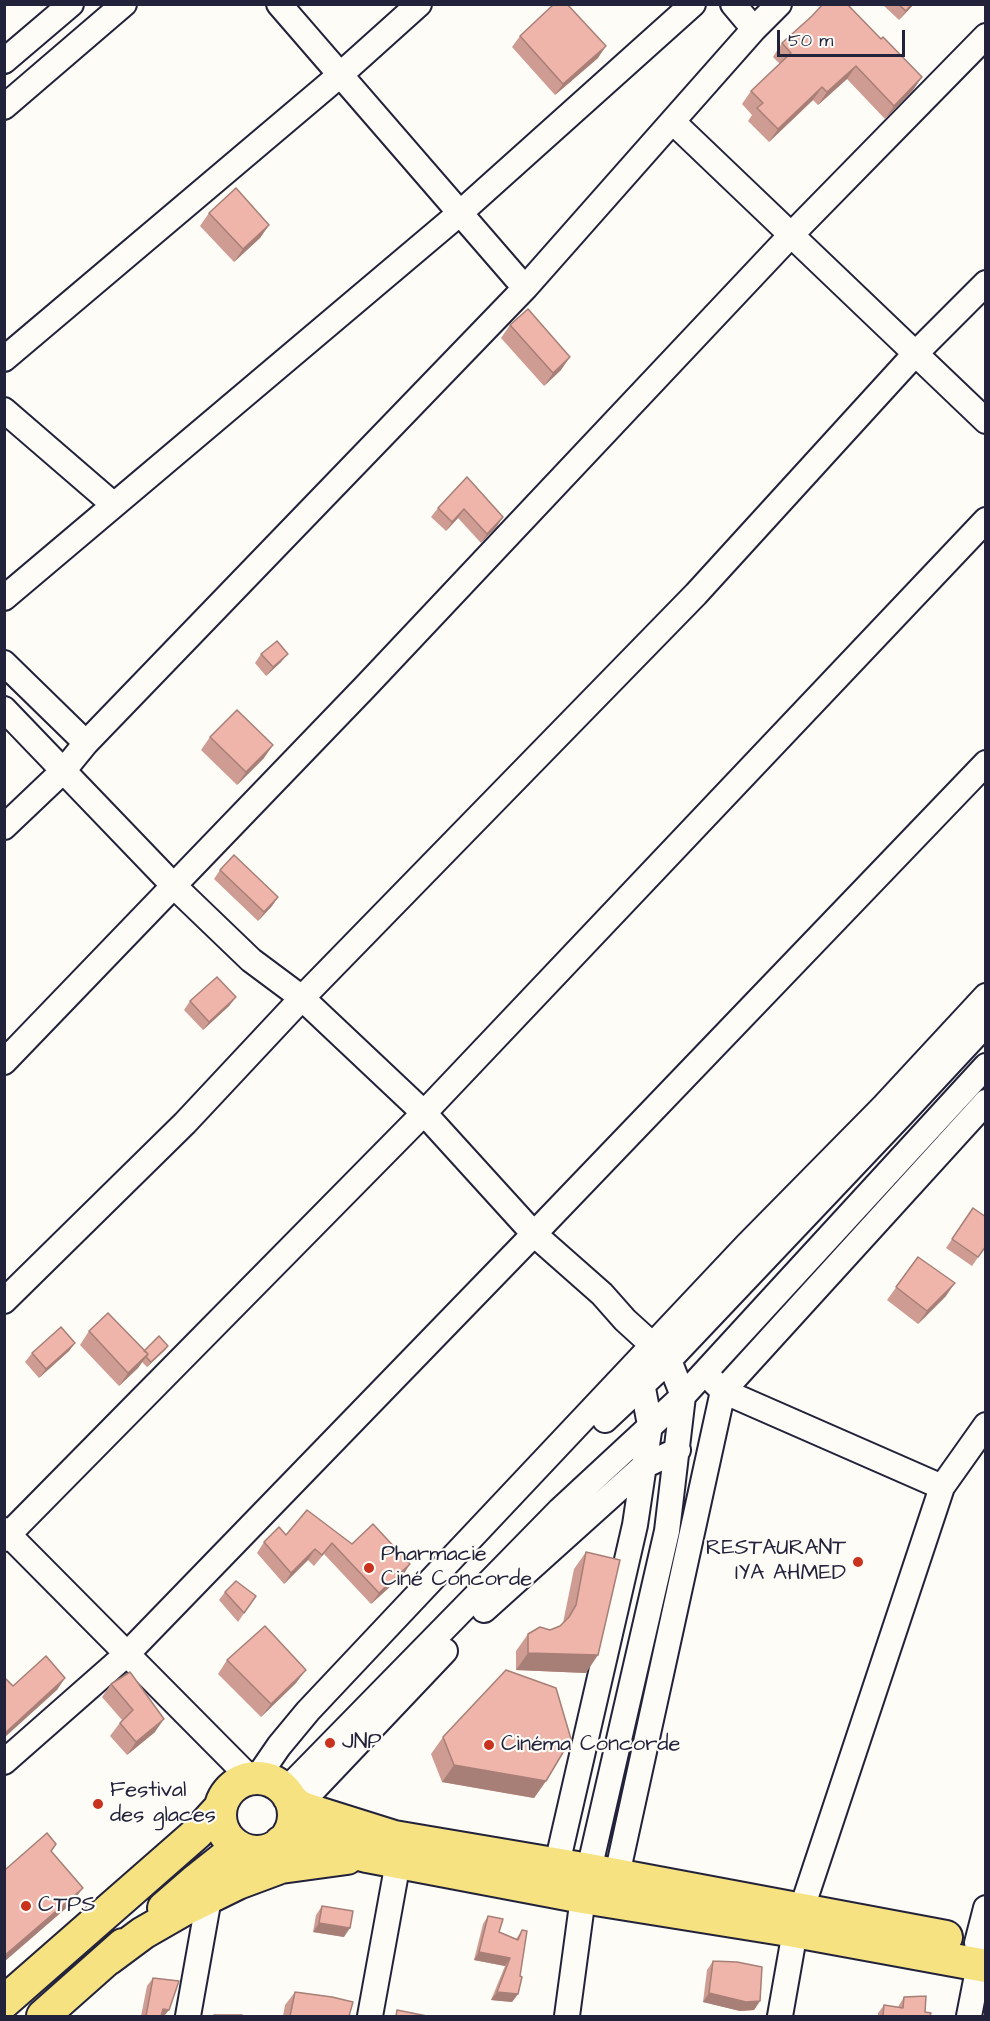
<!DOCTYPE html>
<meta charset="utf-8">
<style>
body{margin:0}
#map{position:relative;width:990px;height:2021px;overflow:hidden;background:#fdfcf7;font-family:"Architects Daughter",sans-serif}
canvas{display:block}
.frame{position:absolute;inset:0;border:6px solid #22223b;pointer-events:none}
.scale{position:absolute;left:777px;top:30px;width:128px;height:27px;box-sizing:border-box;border:3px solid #22223b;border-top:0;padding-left:8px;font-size:18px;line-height:21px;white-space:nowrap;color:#22223b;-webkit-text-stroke:4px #fdfcf7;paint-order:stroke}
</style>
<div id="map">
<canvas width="990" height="2021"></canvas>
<div class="frame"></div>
<div class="scale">50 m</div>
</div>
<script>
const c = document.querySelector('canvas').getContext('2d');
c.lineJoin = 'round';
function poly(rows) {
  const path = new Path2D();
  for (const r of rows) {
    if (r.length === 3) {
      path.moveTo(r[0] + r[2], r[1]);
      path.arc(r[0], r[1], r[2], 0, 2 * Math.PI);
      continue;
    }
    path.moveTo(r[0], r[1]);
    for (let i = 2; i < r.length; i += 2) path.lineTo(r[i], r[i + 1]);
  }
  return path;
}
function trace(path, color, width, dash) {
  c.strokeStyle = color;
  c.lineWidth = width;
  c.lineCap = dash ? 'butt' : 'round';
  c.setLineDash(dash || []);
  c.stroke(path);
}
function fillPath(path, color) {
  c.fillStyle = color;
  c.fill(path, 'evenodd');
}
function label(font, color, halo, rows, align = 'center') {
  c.font = font + ' "Architects Daughter",sans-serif';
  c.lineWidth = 4.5;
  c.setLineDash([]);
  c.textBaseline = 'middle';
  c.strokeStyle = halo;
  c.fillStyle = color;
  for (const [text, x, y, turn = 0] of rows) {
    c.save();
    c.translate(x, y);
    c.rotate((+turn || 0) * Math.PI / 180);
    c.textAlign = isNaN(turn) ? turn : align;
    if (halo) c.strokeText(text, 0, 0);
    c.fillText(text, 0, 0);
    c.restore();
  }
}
const minor = poly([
 [279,4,525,288],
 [733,4,754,29],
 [4,61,71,4],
 [4,107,124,4],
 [673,122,986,421],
 [4,359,340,75,419,4],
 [4,410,114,505],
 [4,598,460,213,693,4],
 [4,663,86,743],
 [4,709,174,886,251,960,302,998,424,1113,534,1234,602,1294,625,1320,669,1360,683,1396,667,1531,589,1870],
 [4,827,64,770,86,743,525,288,754,29,779,4],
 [4,1062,366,686,791,235,986,36],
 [4,1301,185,1123,302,998,696,594,915,354,986,283],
 [713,1381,723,1391,942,1487],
 [605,1420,669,1360,905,1111,986,1024],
 [4,1530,251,1779],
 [4,1539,424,1113,986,520],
 [484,1610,644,1466,678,1450],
 [4,1762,128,1653,534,1234,986,763],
 [257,1778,279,1746,308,1711,746,1246,884,1106,986,996],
 [285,1791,560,1510,683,1396,986,1066],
 [298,1806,445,1651],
 [557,1864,635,1525,650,1425,642,1383],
 [617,1875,723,1391,986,1102],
 [802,1908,942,1487,986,1425],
 [977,1943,986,1908],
 [188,2016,209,1898],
 [370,2016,398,1862],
 [567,2016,583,1897],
 [780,2016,795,1931],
 [969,2016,979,1965]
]);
const major = poly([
 [257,1815,37],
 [289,1797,298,1806,308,1810,394,1837,589,1870,946,1937],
 [281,1842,287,1839,307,1840,367,1856,583,1897,795,1931,986,1966],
 [164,1908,194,1882,238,1847],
 [108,1959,143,1933,183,1910,238,1883,281,1867,347,1858],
 [4,2002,197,1833,220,1808],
 [43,2016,123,1945]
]);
const wall = poly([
 [882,4,914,4,899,20],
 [520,36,598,58,555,95,512,47],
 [881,39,922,77,913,90,885,119,847,79,818,105,813,100,769,142,748,121,752,115,742,104,751,91,780,64,773,57,782,43],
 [209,213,269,225,260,238,234,262,200,226],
 [510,325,561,370,544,386,501,338],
 [467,477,503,517,497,526,481,543,458,518,446,531,431,517,438,508],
 [261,654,281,662,266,676,255,663],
 [210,737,264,758,237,785,201,750],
 [220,870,278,897,272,906,258,921,214,879],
 [236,997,229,1006,203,1030,184,1010,190,1001],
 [973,1208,986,1246,972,1266,946,1248],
 [918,1257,946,1296,918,1324,887,1300],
 [89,1331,144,1351,165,1350,147,1367,142,1362,138,1368,119,1386,80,1345],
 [75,1343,69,1351,39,1378,25,1362,32,1353],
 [286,1535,352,1544,410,1564,403,1575,371,1604,324,1554,314,1566,308,1560,284,1584,257,1553,264,1542],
 [586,1552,586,1673,516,1670,516,1651,528,1634,550,1630,560,1626,563,1623,574,1569],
 [225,1592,256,1596,238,1622,219,1600],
 [227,1660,296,1683,261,1717,218,1674],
 [111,1684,155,1732,127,1755,110,1736,122,1720,102,1697],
 [443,1737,546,1781,534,1798,442,1782,431,1754],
 [322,1906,344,1937,313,1932,316,1915],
 [488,1916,499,1932,516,1939,522,1930,518,1994,512,2002,491,2000,505,1966,474,1960,483,1924],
 [713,1961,760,2001,754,2010,740,2011,703,2002,707,1970],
 [153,1978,169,2010,164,2016,141,2016,147,1986],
 [295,1992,349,2016,283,2016,285,2005],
 [904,1997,925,2012,930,2016,878,2016,878,2013,884,2005,898,2007]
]);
const shadedWall = poly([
 [912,4,914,4,899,20,906,11],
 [606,46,598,58,555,95,563,84],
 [856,66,847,79,818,105,827,92],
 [922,77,913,90,885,119,894,106],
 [822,87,813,100,769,142,778,129],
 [269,225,260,238,234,262,243,249],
 [570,357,561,370,544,386,553,373],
 [464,509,458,518,446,531,452,522],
 [503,517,497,526,481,543,487,534],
 [288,654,281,662,266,676,273,667],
 [273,745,264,758,237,785,246,772],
 [278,897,272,906,258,921,264,912],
 [236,997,229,1006,203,1030,209,1022],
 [955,1283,946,1296,918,1324,927,1311],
 [75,1343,69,1351,39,1378,46,1369],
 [168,1346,165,1350,147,1367,151,1362],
 [148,1354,138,1368,119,1386,128,1373],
 [315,1549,308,1560,284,1584,291,1573],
 [410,1564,403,1575,371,1604,379,1593],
 [528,1653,598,1655,586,1673,516,1670],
 [306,1670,296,1683,261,1717,271,1704],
 [65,1678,57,1690,4,1738,4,1734],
 [164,1719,155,1732,127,1755,136,1742],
 [454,1765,546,1781,534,1798,442,1782],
 [83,1888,71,1904,4,1962,4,1956],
 [319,1923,350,1928,344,1937,313,1932],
 [479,1952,510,1958,505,1966,474,1960],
 [497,1992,518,1994,512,2002,491,2000],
 [709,1993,760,2001,754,2010,740,2011,703,2002],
 [163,2009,169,2010,164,2016,158,2016]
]);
const building = poly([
 [554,4,567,4,606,46,563,84,520,36,554,4],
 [823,4,847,4,881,39,883,37,922,77,894,106,856,66,827,92,822,87,778,129,757,108,763,103,751,91,791,53,782,43,812,16,823,4],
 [898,4,912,4,906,11,898,4],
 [236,188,269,225,243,249,209,213,236,188],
 [528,309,570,357,553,373,510,325,528,309],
 [467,477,503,517,487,534,464,509,452,522,438,508,467,477],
 [277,641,288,654,273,667,261,654,277,641],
 [237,710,273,745,246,772,210,737,237,710],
 [234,855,278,897,264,912,220,870,234,855],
 [217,977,236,997,209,1022,190,1001,217,977],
 [973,1208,986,1217,986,1246,978,1257,952,1239,973,1208],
 [918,1257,955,1283,927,1311,896,1287,918,1257],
 [108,1313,148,1354,128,1373,89,1331,108,1313],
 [61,1327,75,1343,46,1369,32,1353,61,1327],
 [159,1336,168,1346,151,1362,146,1357,148,1354,144,1351,159,1336],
 [307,1510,352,1544,373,1524,410,1564,379,1593,332,1543,322,1555,315,1549,291,1573,264,1542,279,1527,286,1535,307,1510],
 [586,1552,620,1560,598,1655,528,1653,528,1634,540,1627,550,1630,560,1626,569,1617,576,1605,586,1552],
 [236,1581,256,1596,244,1613,225,1592,236,1581],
 [265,1626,306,1670,271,1704,227,1660,265,1626],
 [46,1656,65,1678,4,1734,4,1677,13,1686,46,1656],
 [506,1670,556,1688,571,1739,546,1781,454,1765,443,1737,506,1670],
 [130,1672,164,1719,136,1742,120,1723,133,1710,111,1684,130,1672],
 [47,1833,56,1844,51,1851,83,1888,4,1956,4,1868,6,1869,47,1833],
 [322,1906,353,1911,350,1928,319,1923,322,1906],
 [488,1916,503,1919,499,1932,518,1940,522,1930,527,1931,520,1976,522,1977,518,1994,497,1992,510,1958,479,1952,488,1916],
 [713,1961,737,1962,762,1967,760,2001,746,2002,709,1993,713,1961],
 [153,1978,179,1981,169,2010,163,2009,161,2016,146,2016,153,1978],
 [295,1992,332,1997,353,2002,349,2016,290,2016,295,1992],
 [926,1996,925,2012,931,2013,930,2016,883,2016,884,2005,903,2008,904,1997,926,1996],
 [397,2010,427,2016,396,2016,397,2010],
 [214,2015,242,2015,241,2016,214,2016,214,2015]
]);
const markers = [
 [858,1562,6,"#c8321e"],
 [369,1568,6,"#c8321e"],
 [330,1743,6,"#c8321e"],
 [489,1745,6,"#c8321e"],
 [98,1804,6,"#c8321e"],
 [26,1906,6,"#c8321e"]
];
const poiNames = [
 ["RESTAURANT",846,1549,"right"],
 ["IYA AHMED",846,1574,"right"],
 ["Pharmacie",381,1555],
 ["Ciné Concorde",381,1580],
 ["JNP",342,1743],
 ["Cinéma Concorde",501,1745],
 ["Festival",110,1791],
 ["des glaces",110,1816],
 ["CTPS",38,1906]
];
trace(minor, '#22223b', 28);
trace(major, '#22223b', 36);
trace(minor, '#fdfcf7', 24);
trace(major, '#f6e281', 32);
fillPath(wall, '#ce9c92');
fillPath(shadedWall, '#a77f77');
fillPath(building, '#efb5aa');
trace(building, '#a77f77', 1.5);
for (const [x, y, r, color] of markers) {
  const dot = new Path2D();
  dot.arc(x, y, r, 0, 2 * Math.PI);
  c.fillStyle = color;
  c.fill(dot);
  trace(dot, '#fdfcf7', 2);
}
label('22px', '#22223b', '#fdfcf7', poiNames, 'left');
</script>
